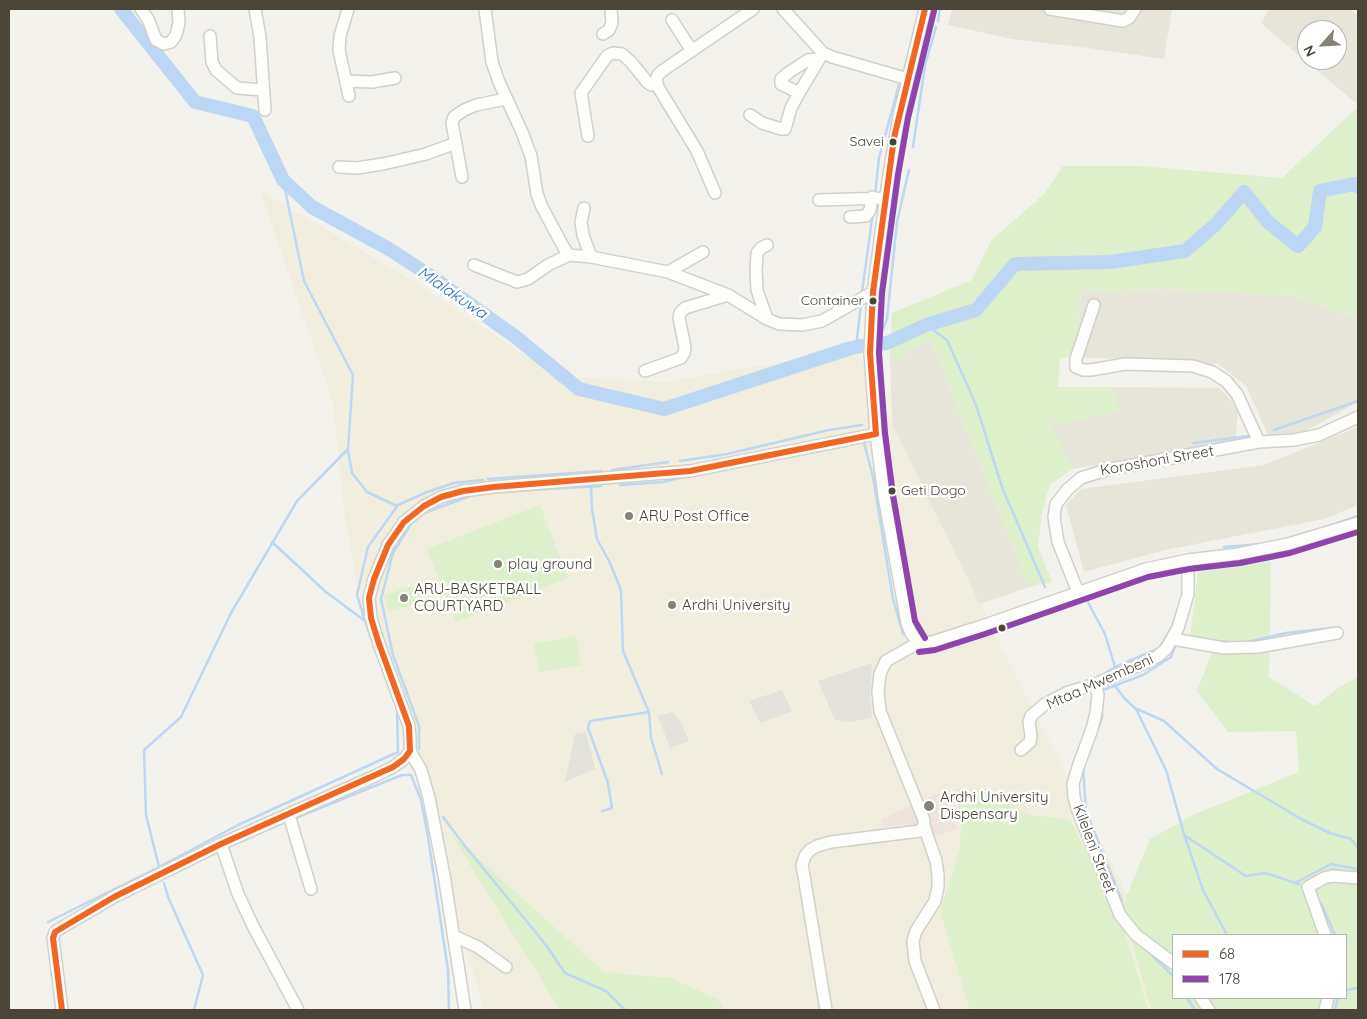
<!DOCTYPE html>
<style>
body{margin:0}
#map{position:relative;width:1367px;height:1019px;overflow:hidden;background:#f3f2ed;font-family:Quicksand,sans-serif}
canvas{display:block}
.frame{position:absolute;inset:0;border:10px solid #4b4537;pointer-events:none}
.legend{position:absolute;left:1172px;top:934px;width:175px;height:65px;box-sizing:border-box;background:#fff;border:1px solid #b7b5af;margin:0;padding:6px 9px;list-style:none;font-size:15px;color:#4b4537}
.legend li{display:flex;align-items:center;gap:10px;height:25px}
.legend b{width:25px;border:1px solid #b7b5af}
.north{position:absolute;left:1297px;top:20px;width:50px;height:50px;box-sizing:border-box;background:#fff;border:1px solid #b7b5af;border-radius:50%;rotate:244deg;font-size:14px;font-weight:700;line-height:20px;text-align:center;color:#4b4537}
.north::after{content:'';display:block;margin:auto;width:18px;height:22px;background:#868277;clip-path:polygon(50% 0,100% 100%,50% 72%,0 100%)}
</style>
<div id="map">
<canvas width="1367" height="1019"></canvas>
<div class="frame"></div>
<ul class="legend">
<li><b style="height:6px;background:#f26522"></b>68</li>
<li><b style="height:6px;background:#8e44ad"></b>178</li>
</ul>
<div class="north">N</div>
</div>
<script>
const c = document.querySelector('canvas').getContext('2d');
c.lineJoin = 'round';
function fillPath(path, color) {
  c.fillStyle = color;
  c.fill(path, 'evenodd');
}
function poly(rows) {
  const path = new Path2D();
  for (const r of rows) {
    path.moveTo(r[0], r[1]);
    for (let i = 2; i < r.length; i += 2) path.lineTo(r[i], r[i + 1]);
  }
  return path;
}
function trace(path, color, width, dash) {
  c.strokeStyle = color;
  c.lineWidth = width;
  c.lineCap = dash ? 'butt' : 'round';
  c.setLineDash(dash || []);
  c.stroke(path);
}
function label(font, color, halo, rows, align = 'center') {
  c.font = font + ' Quicksand,sans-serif';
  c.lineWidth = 5;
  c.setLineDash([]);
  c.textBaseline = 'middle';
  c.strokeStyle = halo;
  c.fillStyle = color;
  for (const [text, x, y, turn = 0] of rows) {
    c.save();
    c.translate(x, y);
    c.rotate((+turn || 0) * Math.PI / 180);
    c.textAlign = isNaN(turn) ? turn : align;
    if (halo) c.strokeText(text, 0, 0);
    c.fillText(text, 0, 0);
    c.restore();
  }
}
const residential = poly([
 [952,9,1172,9,1164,59,1088,48,1012,39,948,25],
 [1269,9,1350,9,1358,16,1358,105,1261,23],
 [1307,30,1337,30,1337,60,1307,60],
 [1167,289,1296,296,1358,320,1358,402,1304,432,1268,435,1246,386,1218,364,1077,357,1081,291],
 [931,340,1029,587,946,616,893,439,890,362],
 [1111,387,1219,388,1230,399,1238,412,1235,441,1073,469,1050,425,1119,411],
 [1358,427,1358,505,1324,519,1165,550,1084,572,1066,505,1081,489,1264,465]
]);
const education = poly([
 [260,190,416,283,558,377,666,382,856,349,990,625,1173,984,1173,998,1187,1010,484,1010,424,802,357,584,345,518,333,403]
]);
const medical = poly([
 [942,792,957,829,928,838,909,824,883,827,881,819]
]);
const green = poly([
 [1358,107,1358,320,1296,296,1167,289,1081,291,1077,357,1060,358,1058,387,1111,387,1119,411,1050,425,1073,469,1050,484,1042,512,1038,547,1052,582,1029,587,931,340,890,362,892,313,972,280,991,241,1045,193,1063,166,1140,166,1282,178],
 [540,505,568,578,456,622,427,549],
 [1271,561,1269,677,1315,706,1341,686,1358,677,1358,1010,1151,1010,1122,907,1150,839,1195,814,1299,772,1296,731,1228,732,1197,691,1212,652,1190,638,1198,570],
 [1173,935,1346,935,1346,998,1173,998],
 [419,584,425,601,390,612,384,595],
 [576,636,581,665,539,672,534,644],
 [956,789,986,789,1028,815,1070,819,1088,856,1120,916,1148,1010,970,1010,940,912,960,849,961,821],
 [451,834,604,972,671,978,717,999,725,1010,560,1010]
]);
const parking = poly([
 [872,663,870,697,872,718,850,722,835,720,818,681],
 [782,690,792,711,760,723,749,701],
 [672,712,679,719,689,741,670,748,658,716],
 [586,732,595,769,565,782,575,734]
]);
const stream = poly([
 [938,21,940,9],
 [913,147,925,65,936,27],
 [875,195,879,158,900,81],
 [862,292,873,212],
 [926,325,947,340,976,405,1002,487,1045,587],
 [877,344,887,319,897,222,909,170],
 [856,347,861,304],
 [1274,430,1358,401],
 [864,443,873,477,893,599,903,634],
 [1193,443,1249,436],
 [348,450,352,473,367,492,397,506],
 [788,457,846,446],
 [680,461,727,454,829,430,862,425],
 [612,470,668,462],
 [488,479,602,471],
 [620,485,663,482,683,477],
 [591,487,592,509,597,539,610,563,621,590,623,651,648,710],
 [495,492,601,486],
 [424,513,473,495],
 [412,522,393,553,381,599,393,655,419,726,419,749],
 [1320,529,1358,516],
 [1322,540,1350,531],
 [272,542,326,592,365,621],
 [1224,547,1262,544],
 [1083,593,1105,634,1115,667],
 [370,636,357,595,368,547,398,505,427,492,454,483,483,480],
 [1217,641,1229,642],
 [1247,642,1286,633,1332,628],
 [1106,673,1115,667,1155,650,1160,647,1172,627,1179,607],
 [1115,686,1125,699,1136,709,1166,770,1184,834,1203,890,1227,935],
 [1103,694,1103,690,1143,675,1171,657,1176,644],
 [1137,709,1164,721,1217,769,1301,819,1330,833,1351,839,1358,848],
 [1098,728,1102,717,1102,705],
 [1083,766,1086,811,1122,901],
 [411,775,421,800,428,837,448,970,449,1010],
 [602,811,612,808,608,783,588,728,590,721,649,712,651,738,662,774],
 [443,817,465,846,546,945,565,973,606,991,625,1010],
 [293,819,402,775,411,775],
 [270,828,288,821],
 [1184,835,1246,876,1265,873,1299,884],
 [159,867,146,815,144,750,181,717,231,613,297,501,348,449,353,375,304,281,283,180],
 [1327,872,1332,869,1341,871],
 [164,883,168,897,203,975,194,1010],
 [1295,883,1331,864,1358,869],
 [1317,899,1322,905,1335,935],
 [48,922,159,867,238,825,398,752,397,709],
 [1148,951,1173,976],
 [1346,990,1358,988],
 [1187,998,1195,1010],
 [1335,1010,1338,998]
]);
const river = poly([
 [121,9,195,102,253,116,283,180,312,207,389,249,432,277,517,338,579,389,664,409,851,348,861,346],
 [877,344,887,343,926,325,976,310,1015,264,1110,262,1185,251,1216,224,1244,192,1268,222,1298,246,1315,227,1320,191,1354,184,1358,187]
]);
const minor = poly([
 [141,9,148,19,156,40,164,44,171,42,176,35,179,23,178,9],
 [255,9,260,37,265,110],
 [348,9,340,36,339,50,349,96],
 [485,9,492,62,499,82,522,132,531,156,537,194,542,207,564,248,569,255,591,257,668,272,728,295,767,319,779,324,802,325,822,321,873,292],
 [783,9,823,53,832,57,908,79],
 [1050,9,1123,21,1129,18,1135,9],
 [672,20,692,51],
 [603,34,609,30,612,23,611,9],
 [210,36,212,62,216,70,237,88,263,90],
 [346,81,372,82,395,78],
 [799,93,781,84,781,79,788,73,808,60,819,59],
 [750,115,762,123,781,129,785,129,791,108,799,93,823,53],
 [588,136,581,93,607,56,613,53,622,54,631,62,648,83,652,85,657,83],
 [339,167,357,168,383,164,426,154,456,143],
 [462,177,452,123,454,117,464,110,476,105,506,99],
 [715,193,697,151,658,87,656,80,658,75,662,71,753,9],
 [819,200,885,198],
 [584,208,581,222,583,235,591,257],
 [850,217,866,216,870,210,872,197],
 [474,265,517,282,528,279,548,265,569,255],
 [668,272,703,252],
 [1094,305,1076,359,1076,367,1083,370,1091,370,1125,364,1193,366,1212,372,1226,381,1237,394,1259,442],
 [767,319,757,290,756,270,757,253,761,248,767,245],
 [645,371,681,358,684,353,685,347,679,318,680,313,685,308,728,295],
 [1078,592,1058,542,1054,517,1056,504,1068,489,1081,478,1106,470,1259,442,1294,440,1319,435,1358,417],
 [1173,639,1224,648,1258,647,1337,633],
 [918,643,911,633,907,623,884,496,876,434,870,353,873,292,889,174,899,116,925,9],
 [1095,684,1098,695,1096,713,1092,729,1078,767,1073,784,1074,797,1078,811,1120,915,1136,935,1173,963],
 [1021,750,1030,742,1031,736,1029,722,1031,716,1045,704,1066,693,1095,684,1147,662,1158,656,1166,649,1178,628,1188,594,1188,560],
 [410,751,421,770,429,798,444,875,465,1010],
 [289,815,311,889],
 [221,844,238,894,253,926,298,1010],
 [1325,935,1308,887,1324,878,1332,876,1358,878],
 [454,936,478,947,506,967],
 [1201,998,1209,1010],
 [62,1010,53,938,55,932,61,928,114,897,221,844,375,776,393,767,404,759,410,751,410,738,409,726,378,641,371,618,369,598,374,579,388,545,404,522,424,506,441,497,463,491,494,487,690,471,876,434],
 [826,1010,804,876,802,865,805,856,810,850,817,846,831,842,920,831,924,826],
 [934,1010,915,961,913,941,916,931,935,901,938,887,938,875,936,861,924,826,924,820,880,711,878,692,880,674,886,661,918,643,932,642,982,626,1146,569,1188,560,1238,554,1288,544,1358,523],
 [1325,1010,1328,998]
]);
const bus1 = poly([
 [876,434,870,353,873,292,894,138,925,9],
 [62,1010,53,938,55,932,114,897,221,844,393,767,404,759,410,751,409,726,378,641,371,618,369,598,374,579,388,545,404,522,424,506,441,497,463,491,494,487,690,471,876,434]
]);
const bus2 = poly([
 [925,638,915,621,893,495,885,433,879,353,882,293,898,175,908,118,934,11],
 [919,652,935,650,985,634,1148,577,1189,569,1240,563,1290,553,1358,532]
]);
const markers = [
 [893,142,4.5,"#4b4537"],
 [873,301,4.5,"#4b4537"],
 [892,491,4.5,"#4b4537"],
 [629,516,5,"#868277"],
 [498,564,5,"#868277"],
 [404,598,5,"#868277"],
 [672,605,5,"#868277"],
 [1002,628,4.5,"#4b4537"],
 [929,806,6,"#868277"]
];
const busNames = [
 ["Savei",884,142],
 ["Container",864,301],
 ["Geti Dogo",901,491,"left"]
];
const streetNames = [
 ["Koroshoni Street",1157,461,-10],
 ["Mtaa Mwembeni",1100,682,-24],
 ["Kileleni Street",1094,849,69]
];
const poiNames = [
 ["ARU Post Office",639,516],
 ["play ground",508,564],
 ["ARU-BASKETBALL",414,589],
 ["COURTYARD",414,606],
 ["Ardhi University",682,605],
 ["Ardhi University",940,797],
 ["Dispensary",940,814]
];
const waterNames = [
 ["Mlalakuwa",452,293,34]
];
fillPath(residential, '#e7e4da');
fillPath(education, '#f1eedf');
fillPath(medical, '#eee3dd');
fillPath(green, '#deefcc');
fillPath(parking, '#e2e1dc');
trace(stream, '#bcd7f3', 2.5);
trace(river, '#bcd7f3', 14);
trace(minor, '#d1d0ca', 14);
trace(minor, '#fdfdfc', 11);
trace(bus1, '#f26522', 6);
trace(bus2, '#8e44ad', 6);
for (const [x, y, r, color] of markers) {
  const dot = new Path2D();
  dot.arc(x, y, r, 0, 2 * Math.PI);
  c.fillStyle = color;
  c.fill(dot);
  trace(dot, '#fff', 2);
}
label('14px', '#4b4537', '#fff', busNames, 'right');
label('15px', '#4b4537', '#fff', streetNames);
label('15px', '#4b4537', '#fff', poiNames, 'left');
label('italic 16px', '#2871bf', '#fff', waterNames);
</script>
